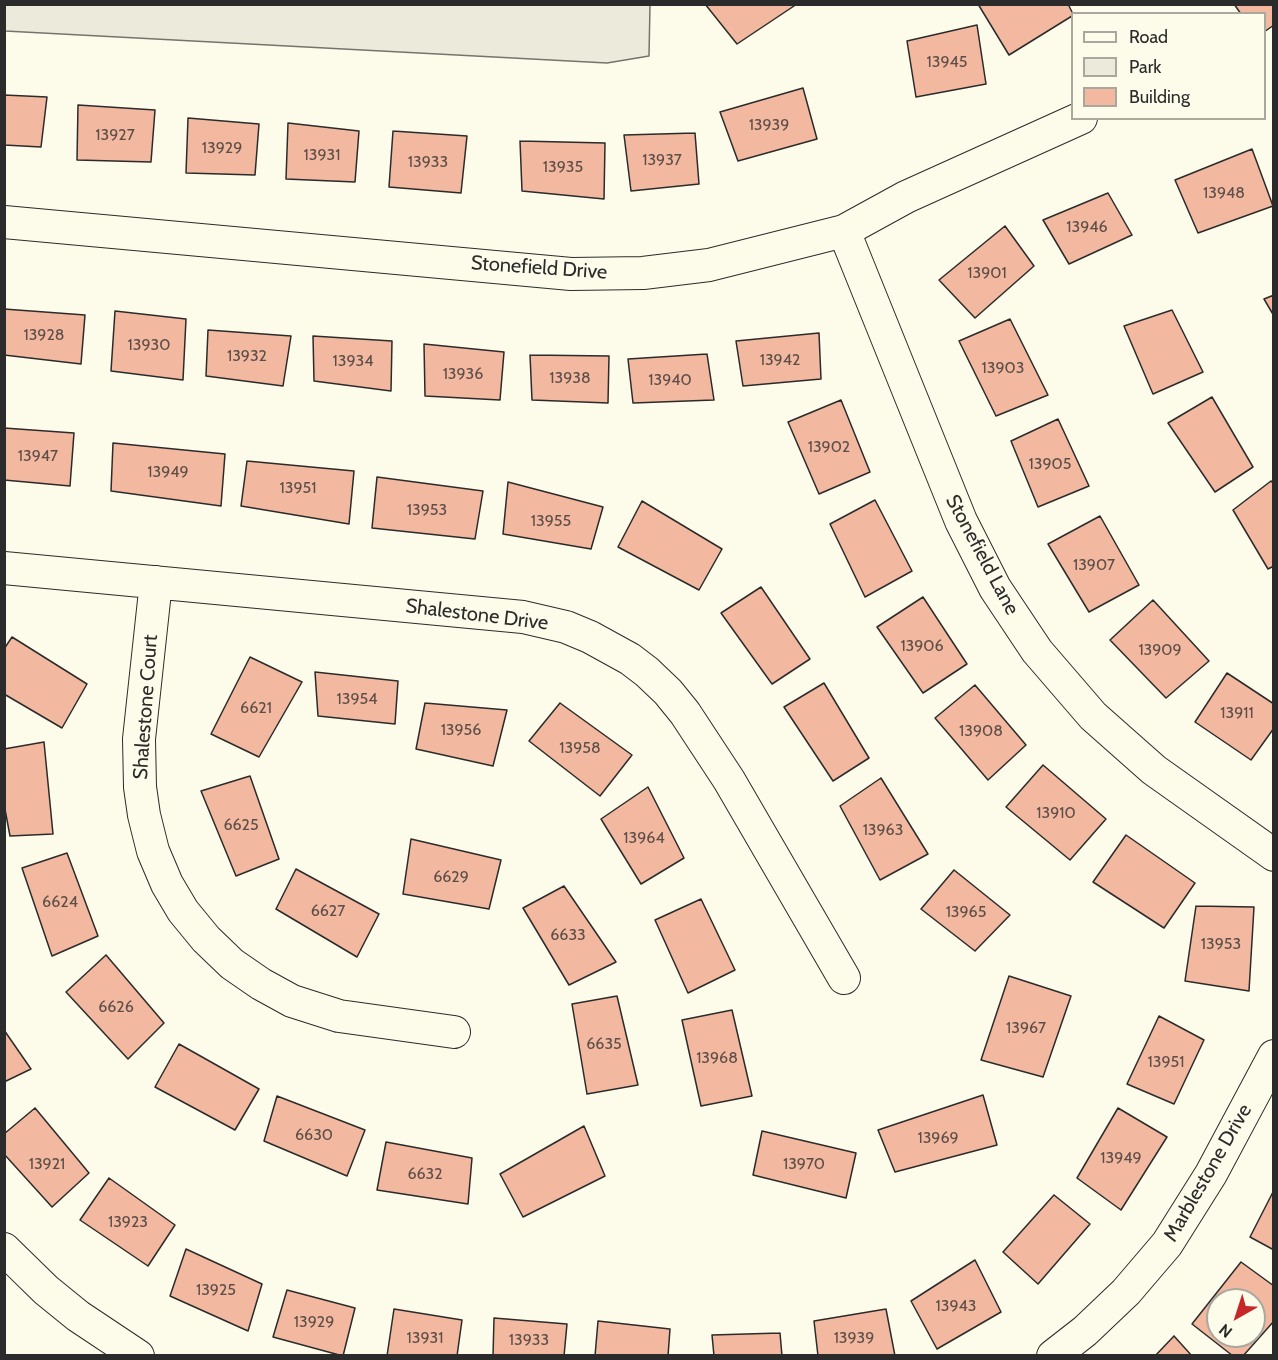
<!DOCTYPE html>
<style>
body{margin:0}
#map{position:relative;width:1278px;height:1360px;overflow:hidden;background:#fdfbea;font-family:Cabin,sans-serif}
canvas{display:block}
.frame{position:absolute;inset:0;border:6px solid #2b2b2b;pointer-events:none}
.legend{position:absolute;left:1071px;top:12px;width:195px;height:108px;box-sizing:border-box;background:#fdfbea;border:2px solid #a9a89e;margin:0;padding:8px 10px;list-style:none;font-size:18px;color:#2b2b2b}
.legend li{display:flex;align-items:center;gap:12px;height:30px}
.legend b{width:30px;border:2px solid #a9a89e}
.north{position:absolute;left:1206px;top:1288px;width:60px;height:60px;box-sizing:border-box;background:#fdfbea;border:2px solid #a9a89e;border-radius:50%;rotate:219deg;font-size:16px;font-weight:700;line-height:24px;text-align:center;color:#2b2b2b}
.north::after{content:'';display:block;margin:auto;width:21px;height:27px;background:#c62828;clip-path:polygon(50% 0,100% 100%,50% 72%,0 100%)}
</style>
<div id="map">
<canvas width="1278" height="1360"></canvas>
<div class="frame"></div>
<ul class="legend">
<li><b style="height:8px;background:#fdfbea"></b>Road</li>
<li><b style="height:16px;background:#ecebdb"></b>Park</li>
<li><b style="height:16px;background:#f2b8a0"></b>Building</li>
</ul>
<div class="north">N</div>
</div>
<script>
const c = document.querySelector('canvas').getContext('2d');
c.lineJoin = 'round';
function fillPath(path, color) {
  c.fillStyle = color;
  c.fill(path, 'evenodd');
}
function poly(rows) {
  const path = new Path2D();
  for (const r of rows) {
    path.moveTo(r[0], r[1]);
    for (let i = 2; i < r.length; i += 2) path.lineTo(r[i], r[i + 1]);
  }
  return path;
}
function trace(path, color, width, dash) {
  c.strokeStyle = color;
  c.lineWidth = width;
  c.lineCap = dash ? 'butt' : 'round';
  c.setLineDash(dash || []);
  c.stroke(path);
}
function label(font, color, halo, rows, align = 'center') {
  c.font = font + ' Cabin,sans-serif';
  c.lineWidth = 4.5;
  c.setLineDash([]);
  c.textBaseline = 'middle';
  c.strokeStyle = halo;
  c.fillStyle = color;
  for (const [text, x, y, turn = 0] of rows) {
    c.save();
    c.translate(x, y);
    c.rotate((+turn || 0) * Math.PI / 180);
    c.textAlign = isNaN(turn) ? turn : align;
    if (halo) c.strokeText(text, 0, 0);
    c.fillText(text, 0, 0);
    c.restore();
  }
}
const green = poly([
 [4,5,650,5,649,56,607,63,5,31,4,5]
]);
const building = poly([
 [705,4,797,4,737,44,705,4],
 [978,4,1068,4,1073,14,1072,16,1009,55,978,4],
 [1234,4,1274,4,1274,25,1264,32,1264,14,1241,14,1234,4],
 [977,25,986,84,916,97,907,41,977,25],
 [803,88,817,139,738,161,720,112,803,88],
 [4,95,47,97,41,147,4,145,4,95],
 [78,105,155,110,151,162,77,160,78,105],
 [188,118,259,124,255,175,186,173,188,118],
 [288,123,359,131,355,182,286,179,288,123],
 [393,131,467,136,461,193,389,187,393,131],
 [695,133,699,184,631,191,624,135,695,133],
 [520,141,605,143,604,199,522,191,520,141],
 [1252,149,1273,206,1198,233,1175,180,1252,149],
 [1108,193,1132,235,1069,264,1043,220,1108,193],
 [1005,226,1034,266,975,318,939,280,1005,226],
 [1274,295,1274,316,1264,299,1274,295],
 [4,309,85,315,81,364,4,355,4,309],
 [1172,310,1203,372,1153,394,1124,326,1172,310],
 [115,311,186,319,183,380,111,371,115,311],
 [1010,319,1048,395,996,416,959,341,1010,319],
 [208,330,291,336,283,386,206,376,208,330],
 [819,333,821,379,743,386,736,341,819,333],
 [313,336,392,341,391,391,314,381,313,336],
 [424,344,504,352,500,400,425,396,424,344],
 [707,354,714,400,633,403,628,359,707,354],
 [530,355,609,356,608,403,532,400,530,355],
 [1212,397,1253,467,1215,492,1168,423,1212,397],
 [841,400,870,472,819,494,788,422,841,400],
 [1058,419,1089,486,1038,507,1011,441,1058,419],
 [4,428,74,433,70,486,4,480,4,428],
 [113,443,225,454,221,506,111,491,113,443],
 [247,461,354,471,349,524,241,506,247,461],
 [377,477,483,491,475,539,372,528,377,477],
 [1271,481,1274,484,1274,566,1268,569,1233,510,1271,481],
 [508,482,603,507,591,549,503,534,508,482],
 [875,500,912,571,865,597,830,524,875,500],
 [642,501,722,549,699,590,618,547,642,501],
 [1100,516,1139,585,1089,612,1048,544,1100,516],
 [761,587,810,659,772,684,721,613,761,587],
 [923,597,967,664,923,693,877,627,923,597],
 [1153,600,1209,661,1166,698,1110,640,1153,600],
 [12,637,87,684,62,728,4,694,4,649,12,637],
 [250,657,302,682,259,757,211,734,250,657],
 [315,672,398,681,395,724,318,716,315,672],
 [1227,673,1274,704,1274,728,1251,760,1195,722,1227,673],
 [824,683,869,758,833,781,784,707,824,683],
 [975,685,1026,745,988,780,935,718,975,685],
 [425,703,507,710,493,766,416,749,425,703],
 [560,703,632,755,600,796,529,741,560,703],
 [44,742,53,834,10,836,4,804,4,749,44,742],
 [1043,765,1106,819,1070,860,1006,807,1043,765],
 [250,776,279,859,236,876,201,791,250,776],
 [881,778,928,854,880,880,840,806,881,778],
 [648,787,684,858,641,884,601,819,648,787],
 [1126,835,1195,883,1164,928,1093,882,1126,835],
 [411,839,501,860,489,909,403,894,411,839],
 [67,853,98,936,52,956,22,868,67,853],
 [296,869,379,914,357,957,276,909,296,869],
 [954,870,1010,915,975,951,921,909,954,870],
 [564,886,616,962,569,985,523,908,564,886],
 [701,899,735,970,688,993,655,920,701,899],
 [1196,906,1254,907,1249,991,1185,981,1196,906],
 [106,955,164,1023,128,1059,66,992,106,955],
 [1009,976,1071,996,1043,1077,981,1060,1009,976],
 [617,996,638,1085,587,1094,572,1004,617,996],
 [732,1010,752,1096,701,1106,682,1020,732,1010],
 [1159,1016,1204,1040,1174,1104,1127,1084,1159,1016],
 [4,1030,31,1069,4,1082,4,1030],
 [179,1044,259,1089,235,1130,155,1087,179,1044],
 [983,1095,997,1145,895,1172,878,1130,983,1095],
 [277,1096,365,1130,347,1176,264,1141,277,1096],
 [35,1108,89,1173,52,1207,4,1154,4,1134,35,1108],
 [1118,1108,1167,1137,1121,1210,1077,1178,1118,1108],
 [584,1126,605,1176,523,1217,500,1174,584,1126],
 [762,1131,856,1153,846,1198,753,1175,762,1131],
 [386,1142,472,1158,468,1204,377,1190,386,1142],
 [109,1178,175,1225,148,1266,80,1220,109,1178],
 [1274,1190,1274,1250,1250,1237,1274,1190],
 [1054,1195,1090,1224,1038,1284,1003,1252,1054,1195],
 [186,1249,262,1284,248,1331,170,1296,186,1249],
 [975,1260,1001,1312,937,1349,911,1301,975,1260],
 [1241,1262,1274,1286,1274,1321,1243,1356,1233,1356,1192,1324,1241,1262],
 [1218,1300,1254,1300,1254,1336,1218,1336,1218,1300],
 [287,1290,355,1308,343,1356,273,1337,287,1290],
 [394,1309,462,1320,457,1356,387,1356,394,1309],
 [886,1309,895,1356,818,1356,814,1321,886,1309],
 [494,1318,567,1324,564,1356,493,1356,494,1318],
 [598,1321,670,1329,668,1356,595,1356,598,1321],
 [780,1333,782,1356,714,1356,712,1335,780,1333],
 [1174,1336,1192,1356,1155,1356,1174,1336]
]);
const minor = poly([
 [4,222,571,274,643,273,709,265,844,231,906,197,1081,118],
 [844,231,961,521,995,588,1037,651,1093,716,1154,770,1274,855],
 [4,568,523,617,566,627,590,637,630,659,647,672,668,692,685,713,729,780,844,978],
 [156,582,139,739,140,787,144,815,153,851,167,884,183,911,206,939,232,964,261,984,292,1001,339,1016,454,1032],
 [4,1249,46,1290,78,1316,138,1356],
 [1053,1356,1085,1331,1126,1292,1167,1244,1211,1174,1274,1056]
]);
const numberNames = [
 ["13945",947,62],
 ["13939",769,125],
 ["13927",115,135],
 ["13929",222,148],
 ["13931",322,155],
 ["13937",662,160],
 ["13933",428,162],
 ["13935",563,167],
 ["13948",1224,193],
 ["13946",1087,227],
 ["13901",987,273],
 ["13928",44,335],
 ["13930",149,345],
 ["13932",247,356],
 ["13942",780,360],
 ["13934",353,361],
 ["13903",1003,368],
 ["13936",463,374],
 ["13938",570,378],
 ["13940",670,380],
 ["13902",829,447],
 ["13947",38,456],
 ["13905",1050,464],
 ["13949",168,472],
 ["13951",298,488],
 ["13953",427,510],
 ["13955",551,521],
 ["13907",1094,565],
 ["13906",922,646],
 ["13909",1160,650],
 ["13954",357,699],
 ["6621",256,708],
 ["13911",1237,713],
 ["13956",461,730],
 ["13908",981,731],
 ["13958",580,748],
 ["13910",1056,813],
 ["6625",241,825],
 ["13963",883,830],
 ["13964",644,838],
 ["6629",451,877],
 ["6624",60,902],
 ["6627",328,911],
 ["13965",966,912],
 ["6633",568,935],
 ["13953",1221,944],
 ["6626",116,1007],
 ["13967",1026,1028],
 ["6635",604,1044],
 ["13968",717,1058],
 ["13951",1166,1062],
 ["6630",314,1135],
 ["13969",938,1138],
 ["13949",1121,1158],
 ["13921",47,1164],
 ["13970",804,1164],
 ["6632",425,1174],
 ["13923",128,1222],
 ["13925",216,1290],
 ["13943",956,1306],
 ["13929",314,1322],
 ["13931",425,1338],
 ["13939",854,1338],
 ["13933",529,1340]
];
const streetNames = [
 ["Stonefield Drive",539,268,4],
 ["Stonefield Lane",982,555,62],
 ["Shalestone Drive",477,615,7],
 ["Shalestone Court",146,707,-86],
 ["Marblestone Drive",1208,1173,-60]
];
fillPath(green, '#ecebdb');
trace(green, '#74746e', 1.5);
fillPath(building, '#f2b8a0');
trace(building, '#2b2b2b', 1.5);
trace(minor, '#2b2b2b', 34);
trace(minor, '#fdfbea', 32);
label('16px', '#5d4e48', null, numberNames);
label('20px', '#2b2b2b', '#fdfbea', streetNames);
</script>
